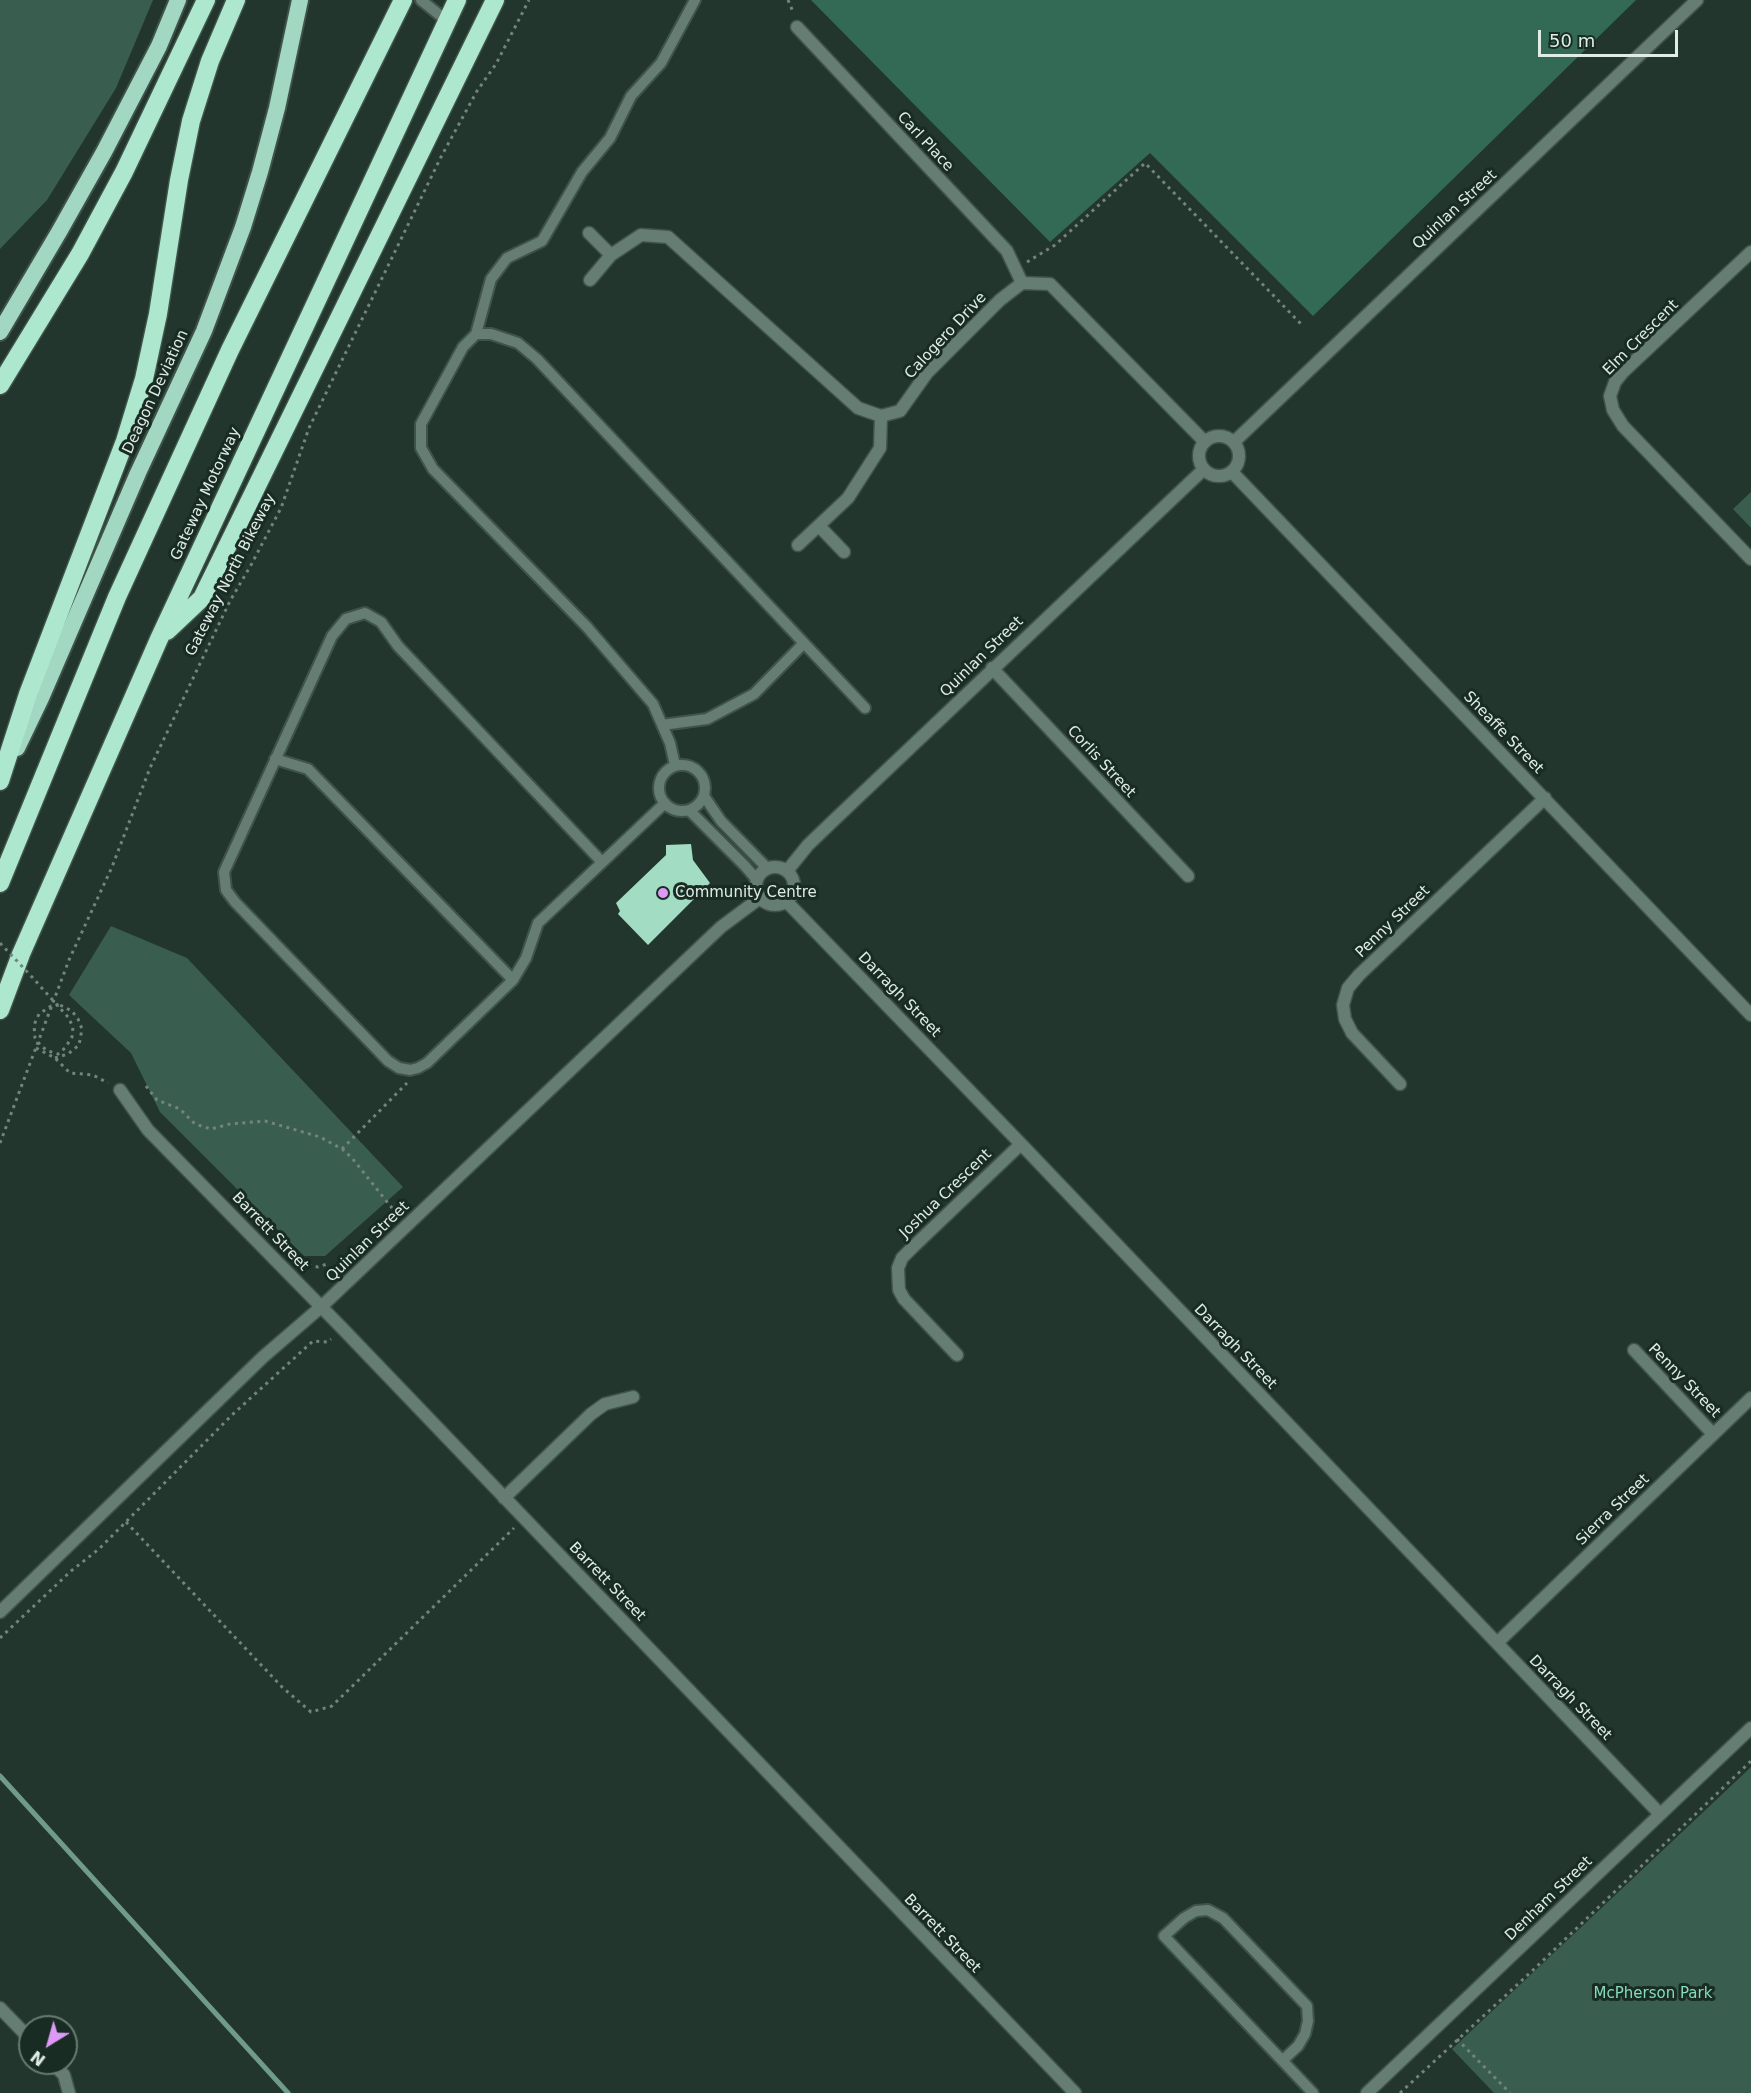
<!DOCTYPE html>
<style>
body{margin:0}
#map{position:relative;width:1751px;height:2093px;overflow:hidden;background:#22362d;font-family:"DejaVu Sans",sans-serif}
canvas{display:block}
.north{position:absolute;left:18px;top:2015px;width:60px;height:60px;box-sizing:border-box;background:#182c24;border:2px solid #687972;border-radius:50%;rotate:217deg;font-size:16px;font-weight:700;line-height:24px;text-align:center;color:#e0ece6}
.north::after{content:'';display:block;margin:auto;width:21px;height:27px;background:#dc99f5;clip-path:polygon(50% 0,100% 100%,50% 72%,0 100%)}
.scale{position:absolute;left:1538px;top:30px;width:140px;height:27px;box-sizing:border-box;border:3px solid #e0ece6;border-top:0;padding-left:8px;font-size:18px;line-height:21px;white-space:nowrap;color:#e0ece6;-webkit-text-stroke:4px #182c24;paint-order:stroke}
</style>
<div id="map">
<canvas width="1751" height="2093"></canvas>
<div class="north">N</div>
<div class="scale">50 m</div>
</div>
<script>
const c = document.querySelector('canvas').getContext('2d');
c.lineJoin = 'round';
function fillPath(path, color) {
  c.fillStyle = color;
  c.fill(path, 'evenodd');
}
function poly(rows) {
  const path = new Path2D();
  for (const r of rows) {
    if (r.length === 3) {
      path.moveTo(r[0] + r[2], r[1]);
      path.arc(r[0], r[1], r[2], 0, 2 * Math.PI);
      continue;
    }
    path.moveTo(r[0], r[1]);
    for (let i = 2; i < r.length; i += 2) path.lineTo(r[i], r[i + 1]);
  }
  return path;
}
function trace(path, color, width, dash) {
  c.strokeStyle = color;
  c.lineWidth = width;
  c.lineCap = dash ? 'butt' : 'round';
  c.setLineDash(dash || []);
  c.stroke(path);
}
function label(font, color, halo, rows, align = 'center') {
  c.font = font + ' "DejaVu Sans",sans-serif';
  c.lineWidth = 6;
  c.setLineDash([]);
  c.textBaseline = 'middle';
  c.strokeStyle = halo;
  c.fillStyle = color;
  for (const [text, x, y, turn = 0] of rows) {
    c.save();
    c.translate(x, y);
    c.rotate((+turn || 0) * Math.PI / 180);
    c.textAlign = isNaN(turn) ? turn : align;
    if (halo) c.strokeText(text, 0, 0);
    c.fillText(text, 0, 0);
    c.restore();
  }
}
const green = poly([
 [0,0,153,0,116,88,47,200,0,249],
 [1751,492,1751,528,1733,509],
 [111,926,187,958,403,1187,325,1256,304,1256,160,1112,131,1053,69,995],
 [1751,1767,1751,2093,1494,2093,1452,2049]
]);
const forest = poly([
 [811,0,1636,0,1313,316,1150,153,1050,242]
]);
const stream = poly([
 [0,1776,288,2093]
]);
const building = poly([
 [691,844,693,860,710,883,648,945,618,914,620,911,616,903,666,855,666,845]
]);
const path = poly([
 [788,0,793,12],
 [1027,262,1055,245,1145,163,1302,325],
 [36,1048,55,1058,70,1073,93,1075,108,1083],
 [55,1058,68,1054,79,1045,82,1029,78,1019,72,1011,60,1005],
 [146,1086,157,1100,180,1109,195,1124,211,1129,230,1124,265,1121,320,1137,342,1149,352,1158,392,1208],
 [0,1143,69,960,112,867,150,768,230,601,251,565,281,508,309,428,441,157,477,91,496,64,529,0],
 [342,1149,407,1083],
 [301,1263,318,1267,327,1264],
 [126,1522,282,1687,311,1712,332,1706,514,1528],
 [0,1638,71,1571,99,1549,232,1415,313,1341,327,1342,331,1339],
 [1457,2039,1510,2093],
 [1400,2093,1532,1971,1751,1761]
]);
const service = poly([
 [421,0,447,21],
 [476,334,491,279,507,258,542,241,582,172,610,138,631,96,661,63,695,0],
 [662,725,707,719,754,694,804,643],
 [275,759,308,769,513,980],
 [682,788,23],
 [675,765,670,743,653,704,587,627,433,469,421,448,421,424,463,347,476,334,491,334,518,343,537,359,865,708],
 [704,796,721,821,768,869],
 [689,810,745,866,757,880],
 [601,861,398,646,381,622,365,613,346,619,332,636,224,872,226,890,235,902,388,1061,399,1068,410,1070,418,1068,427,1063,513,980,526,958,538,923,665,803],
 [1283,2060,1298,2046,1305,2034,1308,2021,1307,2006,1223,1918,1208,1910,1196,1911,1184,1918,1164,1936,1313,2093]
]);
const minor = poly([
 [797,27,1007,251,1022,283],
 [589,233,611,255],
 [1751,252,1623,372,1615,382,1610,396,1613,410,1623,426,1751,559],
 [590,280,611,255,641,235,668,237,858,408,881,416,900,411,927,373,1000,300,1022,283,1050,284,1205,442],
 [1232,472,1751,1015],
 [819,526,844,552],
 [798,545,848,498,880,448,881,416],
 [992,668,1188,876],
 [786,901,1021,1144,1660,1814],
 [1400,1084,1352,1033,1345,1019,1343,1005,1348,988,1359,975,1545,798],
 [120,1090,148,1130,342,1328,1075,2093],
 [1634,1350,1713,1434],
 [957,1355,904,1299,899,1290,898,1268,902,1258,913,1247,1021,1144],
 [504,1498,591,1414,605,1404,633,1397],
 [0,1612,263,1357,321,1307],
 [1497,1643,1751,1398],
 [0,2008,30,2039],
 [52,2063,64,2075,69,2093]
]);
const tertiary = poly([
 [1219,456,20],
 [1234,442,1697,0],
 [775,886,19],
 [787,871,808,845,832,822,1204,469],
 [321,1307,721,927,760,898],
 [1367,2093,1751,1728]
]);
const trunk = poly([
 [0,332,59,232,104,152,159,46,178,0],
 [17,748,41,698,138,473,204,331,243,227,260,172,277,108,300,0]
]);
const motorway = poly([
 [0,385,80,254,124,172,206,0],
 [167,631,202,598,495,0],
 [0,781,28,694,125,441,144,379,158,314,179,180,191,121,210,61,236,0],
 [0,883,117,597,230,350,403,0],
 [0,1010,21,954,159,639,457,0]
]);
const pathBridge = poly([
 [0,943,32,977,49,996,68,1017,73,1027,72,1037,65,1048,58,1054,48,1051,41,1046,35,1038,34,1025,39,1014,51,1006,60,1005]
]);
const markers = [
 [663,893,6,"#dc99f5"]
];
const streetNames = [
 ["Carl Place",925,142,47],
 ["Quinlan Street",1455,210,-43],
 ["Calogero Drive",946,336,-47],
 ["Elm Crescent",1641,338,-45],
 ["Deagon Deviation",156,392,-65],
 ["Gateway Motorway",206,494,-65],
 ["Gateway North Bikeway",231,575,-63],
 ["Quinlan Street",982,657,-44],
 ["Sheaffe Street",1503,733,46],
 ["Corlis Street",1101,762,47],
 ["Penny Street",1393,922,-44],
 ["Darragh Street",899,995,46],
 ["Joshua Crescent",946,1194,-44],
 ["Barrett Street",270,1232,46],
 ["Quinlan Street",368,1242,-44],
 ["Darragh Street",1235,1347,46],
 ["Penny Street",1684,1381,46],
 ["Sierra Street",1613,1510,-44],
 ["Barrett Street",607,1582,46],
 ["Darragh Street",1570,1698,46],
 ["Denham Street",1549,1899,-44],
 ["Barrett Street",942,1934,46]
];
const poiNames = [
 ["Community Centre",675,893]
];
const parkNames = [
 ["McPherson Park",1653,1994]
];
fillPath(green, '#395d4e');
fillPath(forest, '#326a55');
trace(stream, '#709a8a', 5);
fillPath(building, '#a2dcc3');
trace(service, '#40534b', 14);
trace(minor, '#40534b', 15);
trace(tertiary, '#40534b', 15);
trace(trunk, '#40534b', 20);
trace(motorway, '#40534b', 21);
trace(path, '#73847c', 3, [3, 4.5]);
trace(service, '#667d73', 10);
trace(minor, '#667d73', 12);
trace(tertiary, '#667d73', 12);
trace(trunk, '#a2d8c1', 16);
trace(motorway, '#ace7ce', 18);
trace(pathBridge, '#73847c', 3, [3, 4.5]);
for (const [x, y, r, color] of markers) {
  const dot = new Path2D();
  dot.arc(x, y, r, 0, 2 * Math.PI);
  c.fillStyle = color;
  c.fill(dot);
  trace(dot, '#182c24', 2);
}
label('15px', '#e0ece6', '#182c24', streetNames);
label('15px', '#e0ece6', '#182c24', poiNames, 'left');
label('15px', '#86ddba', '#182c24', parkNames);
</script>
